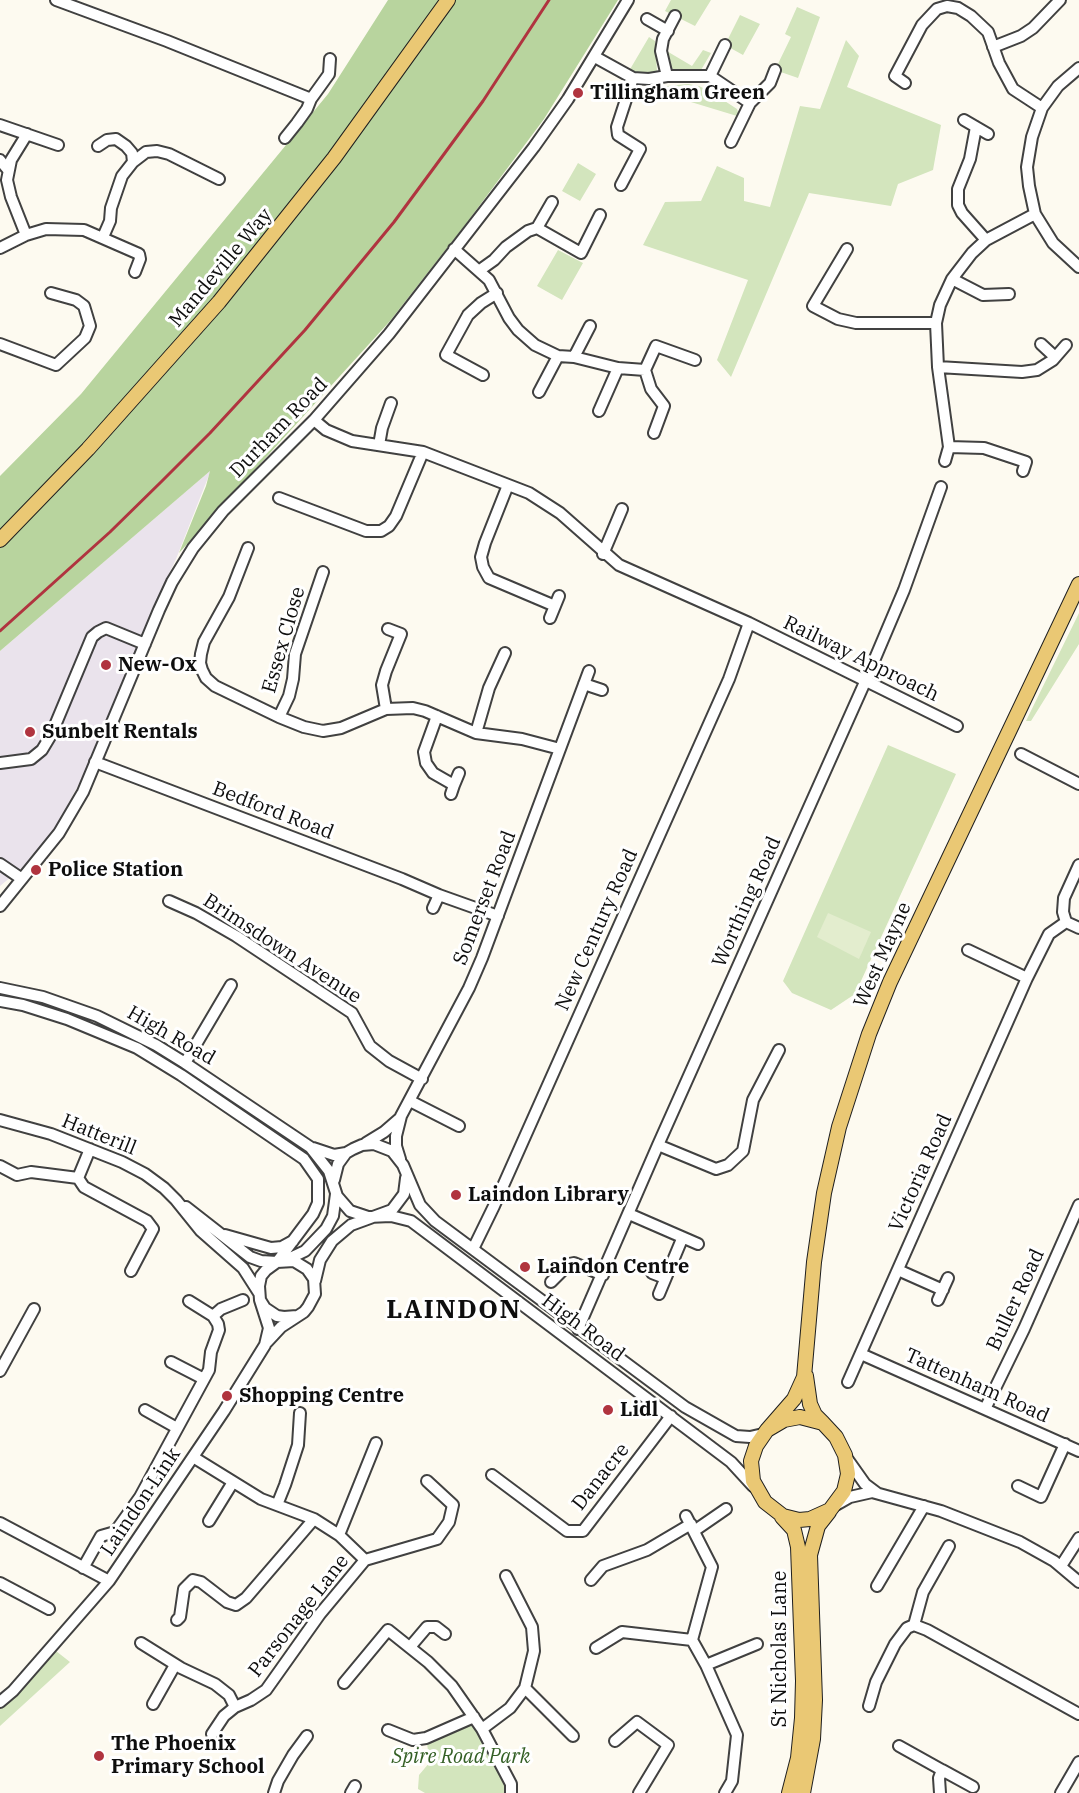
<!DOCTYPE html>
<style>
body{margin:0}
canvas{display:block;background:#fdfaf0}
</style>
<canvas width="1079" height="1793"></canvas>
<script>
const c = document.querySelector('canvas').getContext('2d');
c.lineJoin = 'round';
function fillPath(path, color) {
  c.fillStyle = color;
  c.fill(path, 'evenodd');
}
function poly(rows) {
  const path = new Path2D();
  for (const r of rows) {
    path.moveTo(r[0], r[1]);
    for (let i = 2; i < r.length; i += 2) path.lineTo(r[i], r[i + 1]);
  }
  return path;
}
function trace(path, color, width, dash) {
  c.strokeStyle = color;
  c.lineWidth = width;
  c.lineCap = dash ? 'butt' : 'round';
  c.setLineDash(dash || []);
  c.stroke(path);
}
function label(font, color, halo, rows, align = 'center') {
  c.font = font + ' "IBM Plex Serif",serif';
  c.lineWidth = 6;
  c.setLineDash([]);
  c.textBaseline = 'middle';
  c.strokeStyle = halo;
  c.fillStyle = color;
  for (const [text, x, y, turn = 0] of rows) {
    c.save();
    c.translate(x, y);
    c.rotate((+turn || 0) * Math.PI / 180);
    c.textAlign = isNaN(turn) ? turn : align;
    if (halo) c.strokeText(text, 0, 0);
    c.fillText(text, 0, 0);
    c.restore();
  }
}
const industrial = poly([
 [211,470,176,559,156,601,85,773,52,833,29,862,0,886,0,651]
]);
const green = poly([
 [671,0,711,0,695,26,665,11],
 [797,7,820,17,798,78,775,70,791,37,785,34],
 [740,15,760,24,743,55,725,45],
 [649,37,655,41,657,71,642,75,629,71],
 [846,40,859,56,847,87,941,125,933,170,898,184,891,206,809,193,731,377,717,360,748,280,643,245,665,202,701,201,717,166,744,178,744,201,770,207,800,106,820,109],
 [665,50,692,66,703,50,711,53,701,70,673,72,671,70],
 [688,84,699,86,711,92,737,109,739,115,737,116,658,92,657,87],
 [578,163,596,174,580,201,562,191],
 [558,250,583,263,562,300,537,286],
 [1079,613,1079,644,1031,721,1026,721],
 [888,745,956,774,855,994,831,1010,792,993,783,981],
 [56,1651,70,1662,0,1726,0,1706,16,1692],
 [474,1717,511,1793,425,1793,418,1789,419,1775,430,1762,426,1738]
]);
const forest = poly([
 [388,0,618,0,544,119,465,225,390,321,179,553,206,486,210,471,0,651,0,476,81,394,328,94]
]);
const pitch = poly([
 [828,913,871,932,859,959,817,937]
]);
const minor = poly([
 [56,0,167,41,311,99],
 [647,19,668,31],
 [993,47,1021,36,1033,28,1060,0],
 [595,57,633,78,649,79,667,76,710,76,750,103],
 [1079,68,1058,86,1042,108,1032,137,1027,167,1029,186,1035,214,1053,243,1079,267],
 [667,76,661,51,663,39,675,16],
 [710,76,725,45],
 [905,83,895,76,922,25,937,9,947,6,958,8,971,16,988,32,999,63,1013,89,1042,108],
 [964,120,976,127],
 [0,125,58,145],
 [285,138,297,123,307,109,311,99,329,74,330,59],
 [731,142,750,103,770,83,775,70],
 [98,146,107,140,116,139,126,146,132,153,133,162],
 [0,160,8,170],
 [621,185,640,149,618,135,617,127,633,78],
 [537,228,581,253,600,215],
 [26,235,11,197,7,180,11,160,27,134],
 [103,237,110,221,111,208,122,176,133,162,146,152,157,151,169,154,219,179],
 [986,240,962,213,958,205,958,189,970,159,976,127,988,134],
 [0,248,26,235,46,229,84,230,139,254,140,259,135,272],
 [454,249,489,280,509,318,518,330,535,345,558,356,574,357,618,368,645,370,656,346,695,360],
 [847,249,813,306,838,319,856,323,936,323],
 [480,270,494,260,506,247,528,231,537,228,552,202],
 [952,279,983,295,1009,294],
 [0,344,56,365,85,338,90,326,84,306,76,300,51,293],
 [1041,344,1055,357],
 [574,357,590,326],
 [938,367,1022,372,1037,370,1053,360,1066,345],
 [645,370,651,389,664,406,654,433],
 [483,375,446,355,468,315,481,303,497,293],
 [539,392,558,356],
 [599,411,618,368],
 [314,420,326,430,352,441,423,452,529,493,560,513,619,565,749,623,957,726],
 [379,445,382,428,391,403],
 [949,447,984,448,1026,462,1023,471],
 [945,461,949,447,938,367,936,323,940,305,952,279,972,253,986,240,1035,214],
 [508,485,485,543,481,557,483,567,489,578,555,606],
 [279,498,366,531,381,531,389,526,396,516,423,452],
 [248,548,229,597,204,642,201,654,200,663,202,670,206,678,215,686,279,717,304,727,323,731,341,728,386,709,413,708,425,711,476,733,522,739,560,749],
 [603,554,622,509],
 [550,618,559,596],
 [584,684,602,690],
 [386,709,382,685,386,671,401,634,388,629],
 [437,716,424,752,426,763,433,773,454,785,451,794],
 [279,717,289,696,293,679,295,654,323,572],
 [476,733,489,688,505,653],
 [1021,754,1079,784],
 [95,762,402,879,439,895,498,916],
 [0,763,31,759,42,750,51,735,92,637,98,632,106,628,145,644],
 [454,785,459,773],
 [0,864,22,879],
 [169,901,196,913,236,936,352,1013,370,1046,389,1061,422,1079],
 [0,906,59,833,83,792,159,610,172,582,193,548,223,511,314,420,389,334,534,147,568,99,628,0],
 [433,908,439,895],
 [1066,922,1063,912,1064,898,1079,865],
 [1066,922,1079,928],
 [968,950,1027,978],
 [0,988,43,997,97,1016,156,1045,185,1063,310,1147,329,1171,337,1196,350,1211,368,1217,391,1216,411,1221,731,1462,753,1486],
 [0,1001,23,1005,67,1019,137,1048,181,1075,304,1159,318,1179,318,1203,313,1214,277,1262],
 [185,1063,231,985],
 [410,1101,459,1126],
 [0,1120,51,1134,122,1162,145,1174,164,1188,176,1200,201,1231,243,1268,259,1293],
 [366,1143,384,1132,399,1119],
 [658,1145,716,1169,728,1165,743,1151,753,1100,779,1050],
 [313,1148,334,1155,346,1153],
 [400,1159,396,1146,396,1136,401,1116,469,988,482,958,589,671],
 [0,1166,17,1175,31,1172,78,1178,84,1187,147,1221,153,1229,131,1271],
 [78,1178,90,1149],
 [334,1180,338,1164,346,1153,353,1149,362,1145,374,1144,392,1151,403,1165,420,1205,435,1221,685,1407,736,1436,750,1437,763,1434],
 [186,1207,250,1257,261,1261,277,1262],
 [629,1214,698,1244],
 [225,1235,271,1248,282,1247,293,1241],
 [473,1249,494,1206,729,679,749,623],
 [286,1260,305,1251,326,1229,333,1216,336,1194],
 [898,1270,943,1290],
 [652,1273,665,1278],
 [315,1281,320,1260,332,1241,351,1225,392,1210,404,1194,406,1178],
 [551,1282,569,1264,574,1263,603,1275],
 [659,1294,682,1239],
 [938,1300,948,1278],
 [213,1316,221,1309,243,1300],
 [578,1329,658,1145,865,682,904,590,941,487],
 [267,1342,281,1327,304,1312,308,1307,315,1294,314,1279,307,1269,294,1261,277,1262,266,1270,261,1276,259,1286,260,1300,265,1308,277,1316,284,1317,297,1316],
 [861,1354,1079,1451],
 [171,1362,204,1379],
 [0,1371,34,1309],
 [848,1382,1027,978,1049,934,1066,922],
 [985,1409,1024,1329,1079,1205],
 [145,1410,177,1428],
 [193,1457,261,1499,314,1519,339,1535,365,1560,437,1539,449,1522,453,1505,427,1481],
 [848,1460,865,1484,877,1493],
 [492,1475,567,1531,583,1531,671,1416],
 [1018,1486,1041,1497,1065,1444],
 [277,1505,285,1485,298,1445,300,1413],
 [836,1505,850,1497,872,1492,941,1511,1020,1542,1054,1561,1079,1582],
 [686,1516,712,1567,692,1640],
 [209,1521,233,1482],
 [0,1523,109,1581],
 [694,1531,726,1509],
 [339,1535,376,1443],
 [1061,1566,1079,1538],
 [83,1568,101,1536,115,1532,140,1497,209,1370,211,1352,219,1330,218,1324,213,1316,189,1301],
 [591,1580,603,1566,647,1550,691,1524],
 [0,1583,49,1609],
 [877,1586,924,1506],
 [177,1620,180,1617,184,1589,193,1580,201,1582,227,1602,236,1605,246,1598,314,1519],
 [914,1625,923,1592,949,1546],
 [141,1643,181,1668,215,1684,229,1695,235,1707,251,1700,266,1690,320,1614,365,1560],
 [410,1647,427,1627,436,1627,445,1634],
 [596,1648,622,1632,692,1640,706,1665,737,1735,732,1781,725,1793],
 [706,1665,757,1644],
 [344,1683,388,1630,428,1662,452,1686,482,1729,511,1784,511,1793],
 [525,1688,573,1736],
 [0,1702,13,1691,109,1581,224,1411,265,1345,269,1328,260,1300],
 [153,1704,175,1665],
 [869,1706,876,1682,895,1644,907,1628,914,1625,927,1630,1079,1714],
 [482,1729,510,1708,525,1688,534,1651,532,1627,506,1576],
 [388,1730,413,1740,426,1738,474,1717],
 [212,1734,224,1716,235,1707],
 [615,1741,637,1722,668,1745,639,1793],
 [899,1746,942,1770],
 [274,1793,278,1781,293,1755,307,1736],
 [351,1793,355,1786],
 [940,1793,939,1778,942,1770,973,1787],
 [1061,1793,1079,1762]
]);
const major = poly([
 [0,540,88,449,219,302,334,158,448,0],
 [806,1376,810,1404,815,1415,823,1423],
 [800,1417,823,1423,836,1437,845,1455,848,1474,844,1491,830,1510,810,1519,799,1520,783,1516,765,1502,753,1481,751,1461,756,1446,767,1430,784,1420,800,1417],
 [767,1430,794,1399,804,1377,814,1262,824,1193,839,1127,869,1034,890,982,1079,584],
 [782,1517,794,1530,798,1547,803,1681,802,1718,798,1758,789,1793],
 [803,1793,813,1739,815,1700,810,1555,818,1526,829,1512]
]);
const rail = poly([
 [0,631,110,532,161,482,210,433,305,330,394,222,436,165,483,101,549,0]
]);
const markers = [
 [578,93,6,"#b0343f"],
 [106,665,6,"#b0343f"],
 [30,732,6,"#b0343f"],
 [36,870,6,"#b0343f"],
 [456,1195,6,"#b0343f"],
 [525,1267,6,"#b0343f"],
 [227,1396,6,"#b0343f"],
 [608,1410,6,"#b0343f"],
 [99,1756,6,"#b0343f"]
];
const poiNames = [
 ["Tillingham Green",590,93],
 ["New-Ox",118,665],
 ["Sunbelt Rentals",42,732],
 ["Police Station",48,870],
 ["Laindon Library",468,1195],
 ["Laindon Centre",537,1267],
 ["Shopping Centre",239,1396],
 ["Lidl",620,1410],
 ["The Phoenix",111,1744],
 ["Primary School",111,1767]
];
const streetNames = [
 ["Mandeville Way",221,268,-50],
 ["Durham Road",279,428,-46],
 ["Essex Close",284,640,-74],
 ["Railway Approach",861,659,26],
 ["Bedford Road",273,811,21],
 ["Somerset Road",485,898,-69],
 ["Worthing Road",747,902,-66],
 ["New Century Road",597,930,-66],
 ["Brimsdown Avenue",282,949,33],
 ["West Mayne",883,955,-66],
 ["High Road",171,1036,30],
 ["Hatterill",99,1135,22],
 ["Victoria Road",921,1173,-66],
 ["Buller Road",1016,1300,-65],
 ["High Road",583,1328,37],
 ["Tattenham Road",977,1386,24],
 ["Danacre",601,1477,-52],
 ["Laindon Link",141,1502,-56],
 ["Parsonage Lane",299,1616,-52],
 ["St Nicholas Lane",780,1649,-90]
];
const parkNames = [
 ["Spire Road Park",461,1757]
];
const districtNames = [
 ["LAINDON",454,1310]
];
fillPath(industrial, '#eae3ec');
fillPath(green, '#d3e5bd');
fillPath(forest, '#b8d49e');
fillPath(pitch, '#e3edce');
trace(minor, '#414141', 14);
trace(major, '#1f1f1f', 16);
trace(minor, '#fff', 10);
trace(major, '#eac874', 14);
trace(rail, '#b0343f', 3);
for (const [x, y, r, color] of markers) {
  const dot = new Path2D();
  dot.arc(x, y, r, 0, 2 * Math.PI);
  c.fillStyle = color;
  c.fill(dot);
  trace(dot, '#fff', 2);
}
label('bold 20px', '#0e0e0e', '#fff', poiNames, 'left');
label('20px', '#0e0e0e', '#fff', streetNames);
label('italic 20px', '#335f25', '#fff', parkNames);
c.letterSpacing = '1.5px';
label('bold 26px', '#0e0e0e', '#fff', districtNames);
c.letterSpacing = '0px';
</script>
